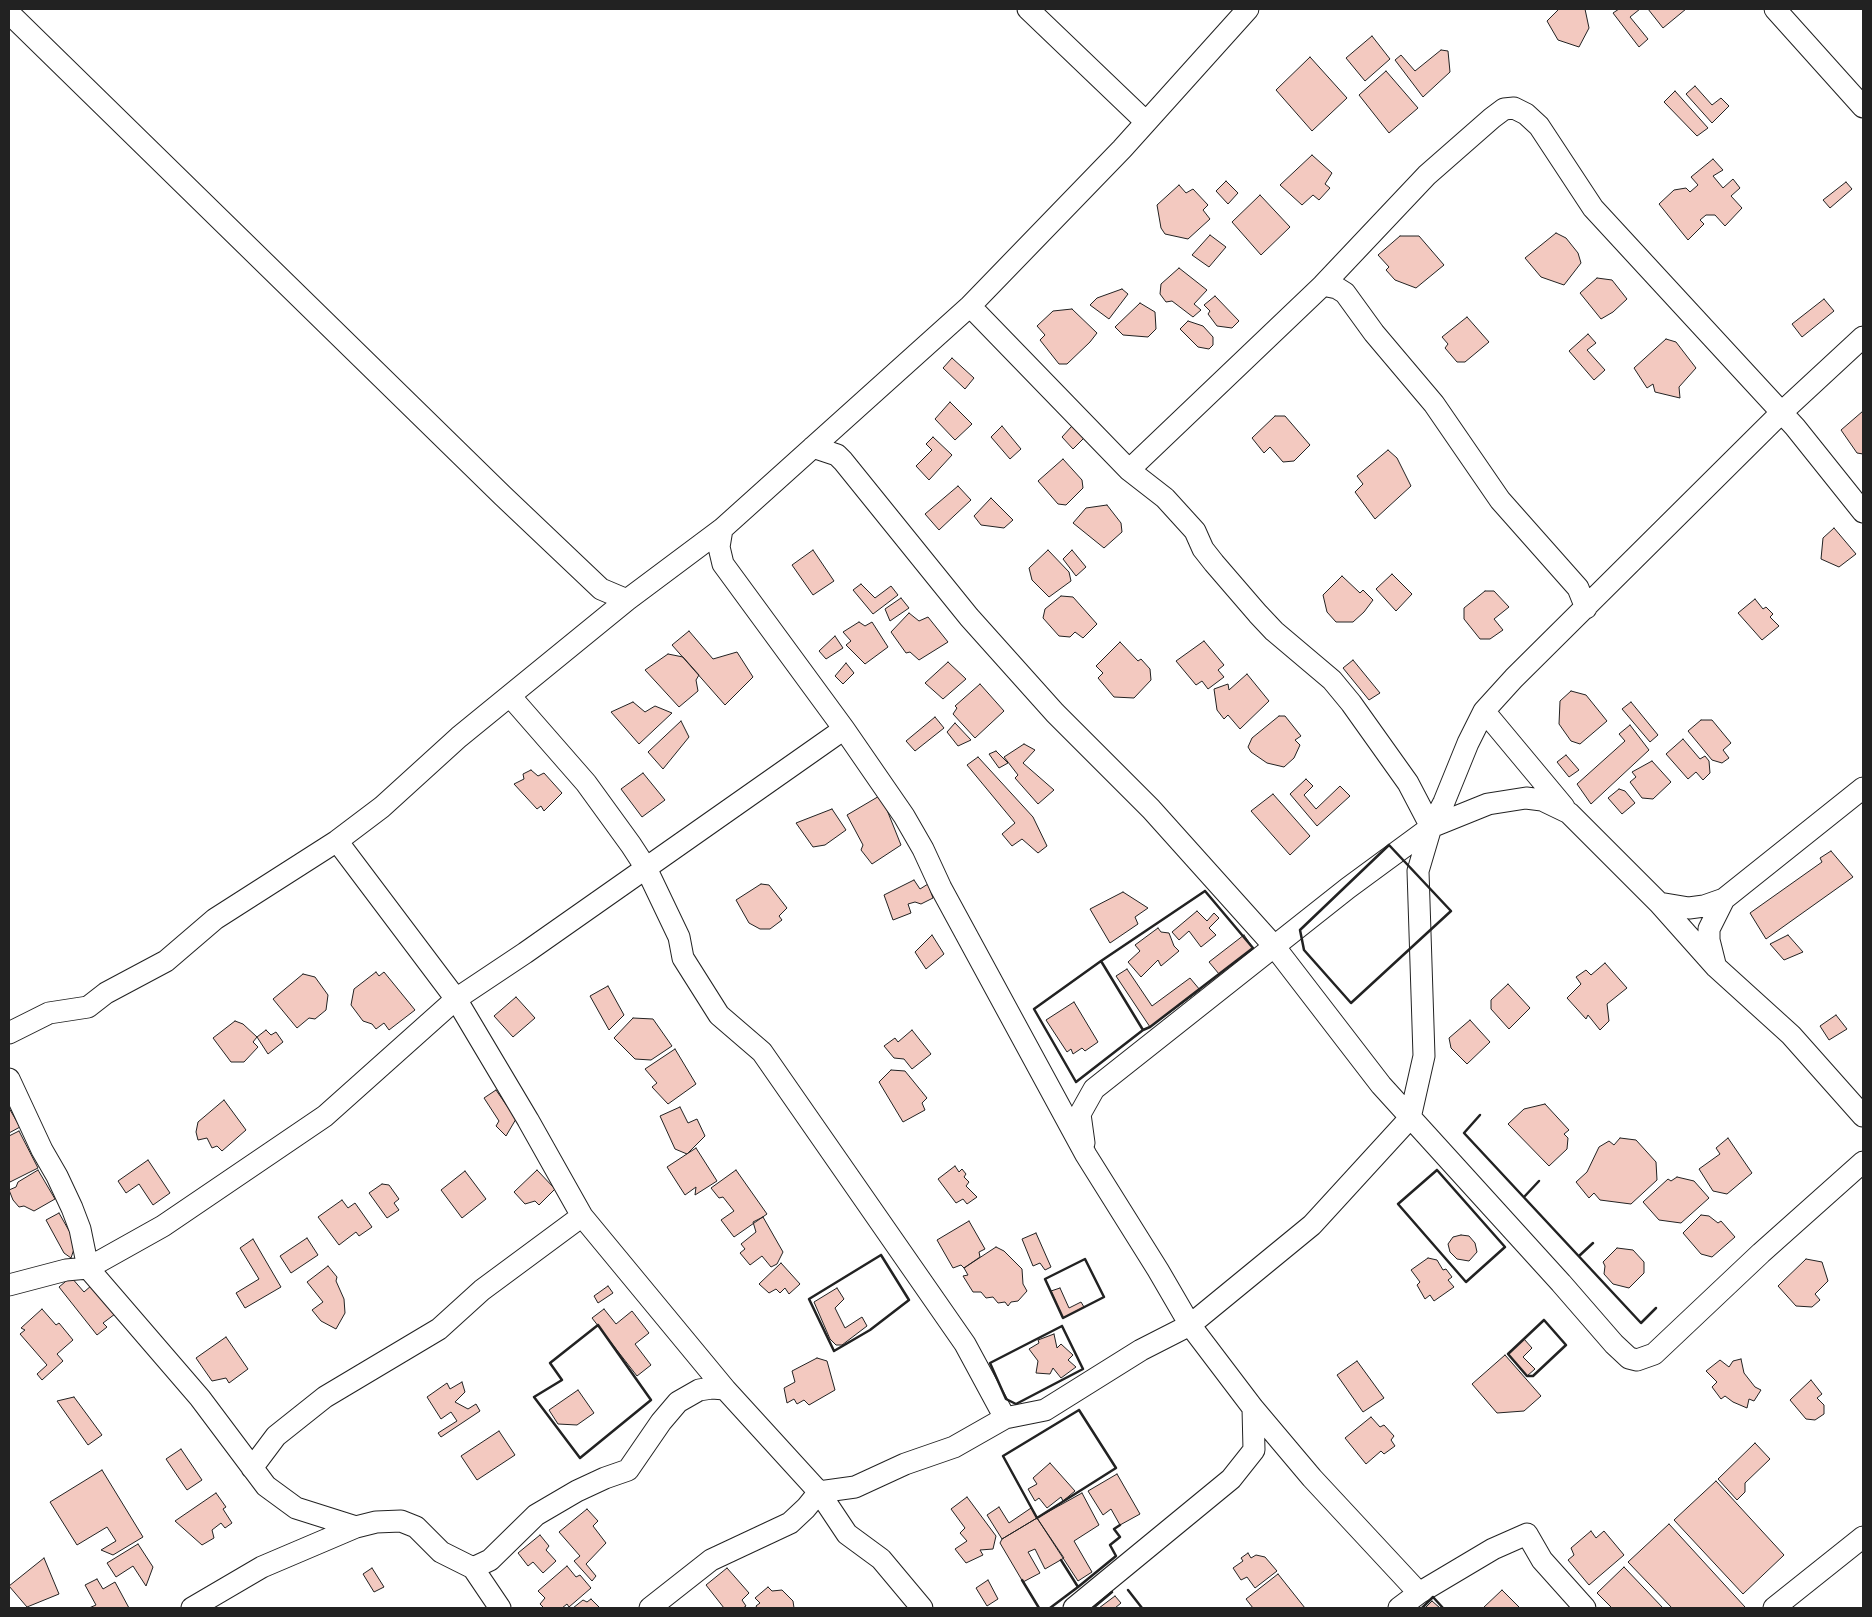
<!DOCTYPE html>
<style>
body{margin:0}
#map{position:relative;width:1872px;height:1617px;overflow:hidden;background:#fff;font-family:Commissioner,sans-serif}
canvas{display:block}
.frame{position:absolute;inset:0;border:10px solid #222;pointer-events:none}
</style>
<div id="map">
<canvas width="1872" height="1617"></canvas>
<div class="frame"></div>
</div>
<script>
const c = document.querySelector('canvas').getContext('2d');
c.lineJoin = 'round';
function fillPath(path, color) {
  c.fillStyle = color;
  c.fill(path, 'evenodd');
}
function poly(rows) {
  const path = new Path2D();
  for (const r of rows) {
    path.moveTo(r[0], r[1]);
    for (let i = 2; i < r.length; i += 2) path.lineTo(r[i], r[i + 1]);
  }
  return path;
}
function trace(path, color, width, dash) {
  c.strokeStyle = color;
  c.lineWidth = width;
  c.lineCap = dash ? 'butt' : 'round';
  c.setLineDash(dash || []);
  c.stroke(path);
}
const building = poly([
 [1559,9,1585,9,1589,28,1579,47,1558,40,1547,21,1559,9],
 [1619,9,1640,9,1630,17,1648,39,1639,47,1613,13,1619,9],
 [1648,9,1686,9,1663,28,1648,9],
 [1372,36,1390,59,1365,81,1346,58,1372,36],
 [1441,50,1448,51,1450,72,1423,97,1395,60,1401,55,1415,71,1441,50],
 [1310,57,1347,98,1312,131,1276,90,1310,57],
 [1386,71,1418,108,1389,133,1359,95,1386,71],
 [1695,86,1712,105,1721,98,1729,106,1712,123,1686,94,1695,86],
 [1675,91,1708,128,1697,136,1664,102,1675,91],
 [1312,155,1332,173,1325,184,1330,188,1319,200,1313,195,1302,205,1280,185,1312,155],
 [1713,159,1723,170,1713,176,1723,188,1733,179,1740,188,1731,196,1742,208,1725,226,1715,215,1706,215,1700,220,1704,224,1688,240,1659,204,1674,190,1686,188,1690,192,1698,185,1691,177,1713,159],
 [1226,181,1238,193,1228,204,1216,191,1226,181],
 [1846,182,1852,189,1830,208,1823,200,1846,182],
 [1179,185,1186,193,1193,189,1208,205,1203,210,1210,219,1188,239,1165,234,1161,228,1157,205,1179,185],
 [1260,195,1290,227,1261,255,1232,222,1260,195],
 [1556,233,1566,238,1578,253,1581,263,1564,285,1541,277,1525,258,1556,233],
 [1210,235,1226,247,1209,267,1192,255,1210,235],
 [1400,236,1419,236,1444,265,1416,288,1395,280,1386,270,1389,267,1378,255,1400,236],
 [1179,268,1207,290,1194,304,1201,310,1193,317,1172,301,1166,302,1160,294,1161,284,1179,268],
 [1597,278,1612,280,1627,299,1613,312,1601,319,1580,293,1597,278],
 [1122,289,1128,294,1109,319,1090,305,1097,298,1122,289],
 [1215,296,1239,321,1232,328,1217,326,1208,314,1210,311,1204,305,1215,296],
 [1824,299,1834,311,1802,337,1792,324,1824,299],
 [1140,303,1155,312,1156,329,1148,337,1123,335,1115,327,1140,303],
 [1072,309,1097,333,1090,342,1067,364,1059,364,1040,340,1045,335,1037,326,1053,311,1072,309],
 [1467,317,1489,342,1465,362,1457,362,1445,348,1448,344,1442,337,1467,317],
 [1188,321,1203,326,1213,337,1213,345,1209,349,1198,347,1180,329,1188,321],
 [1588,334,1596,343,1587,350,1605,370,1594,380,1569,351,1588,334],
 [1666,339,1676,342,1696,368,1679,387,1680,398,1655,392,1653,384,1647,388,1634,368,1666,339],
 [952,358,974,378,965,389,943,368,952,358],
 [950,402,972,424,955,440,935,419,950,402],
 [1863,411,1863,454,1857,453,1841,430,1863,411],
 [1275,416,1285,416,1310,445,1294,461,1283,462,1270,447,1264,453,1252,438,1275,416],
 [1002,426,1021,449,1010,459,991,437,1002,426],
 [1072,426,1084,438,1073,449,1062,437,1072,426],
 [933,437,952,455,929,480,916,466,932,450,926,444,933,437],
 [1388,450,1397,458,1411,486,1375,519,1355,492,1363,484,1357,476,1388,450],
 [1063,459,1082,480,1083,488,1066,505,1058,504,1038,481,1063,459],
 [958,486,971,500,939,530,925,514,958,486],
 [991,498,1013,520,1004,528,981,525,974,516,991,498],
 [1107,505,1121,523,1122,532,1104,548,1073,523,1086,508,1107,505],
 [1834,528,1856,554,1839,567,1821,559,1823,538,1834,528],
 [813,550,834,581,813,595,792,565,813,550],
 [1048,550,1069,572,1071,581,1049,597,1032,580,1029,568,1048,550],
 [1072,550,1086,567,1076,576,1063,559,1072,550],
 [1392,574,1412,594,1396,611,1376,589,1392,574],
 [1342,576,1360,593,1363,590,1373,600,1364,612,1353,622,1336,622,1327,612,1323,595,1342,576],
 [861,584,875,598,891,586,898,595,873,614,853,590,861,584],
 [1485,591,1494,591,1509,607,1494,619,1503,630,1490,639,1480,639,1464,619,1464,608,1485,591],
 [1061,596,1073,597,1097,624,1083,638,1075,632,1070,637,1059,636,1043,618,1045,609,1061,596],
 [901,598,909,608,890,621,885,609,901,598],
 [1755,599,1763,609,1766,607,1773,614,1770,617,1779,626,1762,640,1738,613,1755,599],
 [909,613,919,621,928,617,948,642,919,660,910,652,906,653,891,632,909,613],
 [859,622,865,626,872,622,888,647,865,664,846,645,851,641,843,632,859,622],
 [689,631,713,659,737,652,753,677,725,705,672,645,689,631],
 [835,636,843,648,826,659,819,651,835,636],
 [1204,641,1224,665,1218,670,1224,677,1208,689,1202,681,1196,685,1176,661,1204,641],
 [1120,642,1138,661,1141,659,1150,669,1151,680,1134,698,1114,697,1098,678,1103,673,1096,666,1120,642],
 [668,654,683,657,699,675,696,680,698,691,679,707,645,670,668,654],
 [1353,660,1380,693,1369,700,1343,668,1353,660],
 [948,662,966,679,943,699,925,683,948,662],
 [846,663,854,673,843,684,835,676,846,663],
 [1247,674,1269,701,1240,729,1228,715,1224,719,1217,710,1214,689,1228,684,1229,690,1247,674],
 [980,684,1004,711,975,738,953,714,957,708,955,706,980,684],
 [1571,691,1586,695,1607,721,1580,744,1571,741,1559,724,1560,701,1571,691],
 [633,702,645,712,655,706,672,713,639,744,611,712,633,702],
 [1631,702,1658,735,1650,742,1622,709,1631,702],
 [1279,716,1285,716,1301,736,1295,740,1300,745,1294,758,1284,767,1267,763,1251,752,1248,747,1252,738,1279,716],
 [935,717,944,728,915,751,906,741,935,717],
 [1701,720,1712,720,1731,743,1723,750,1729,758,1722,763,1712,760,1688,731,1701,720],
 [681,721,689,737,663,769,648,752,681,721],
 [955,723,971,740,958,746,947,732,955,723],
 [1630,725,1649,750,1591,804,1577,784,1625,741,1619,734,1630,725],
 [1683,739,1700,759,1705,756,1709,761,1710,773,1703,780,1696,772,1688,779,1666,754,1683,739],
 [1024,744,1035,750,1023,763,1054,790,1038,804,1015,778,1018,775,1004,757,1024,744],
 [996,751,1008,763,999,768,989,754,996,751],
 [1566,755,1579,770,1569,777,1557,762,1566,755],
 [978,757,1033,817,1047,846,1038,853,1022,839,1012,846,1002,834,1015,823,967,765,978,757],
 [1652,761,1671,782,1653,799,1642,798,1630,782,1636,777,1632,772,1652,761],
 [531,770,538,776,544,773,562,793,544,811,541,806,537,809,514,784,524,779,523,774,531,770],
 [643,773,665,800,642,817,621,789,643,773],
 [1306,779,1313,786,1304,795,1316,809,1340,786,1350,796,1317,826,1290,794,1306,779],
 [1619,789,1625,791,1635,803,1622,814,1608,798,1619,789],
 [1273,794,1310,836,1290,855,1251,811,1273,794],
 [881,795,901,845,872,864,861,850,863,845,847,815,881,795],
 [832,809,846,830,825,845,813,847,796,823,832,809],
 [1831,851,1853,877,1766,939,1750,913,1822,862,1820,858,1831,851],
 [914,880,920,889,928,884,933,898,921,904,915,902,908,904,911,913,893,920,884,895,914,880],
 [761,884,769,885,787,908,779,916,782,920,770,929,760,929,749,923,736,900,761,884],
 [1123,892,1148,908,1135,917,1138,924,1110,943,1090,909,1123,892],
 [1197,911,1207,921,1214,913,1219,918,1209,928,1216,935,1201,947,1189,931,1179,940,1172,932,1197,911],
 [1158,928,1161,932,1169,933,1174,946,1179,951,1161,966,1158,960,1141,977,1128,962,1140,951,1135,945,1158,928],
 [932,935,944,954,926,969,915,952,932,935],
 [1244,935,1253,948,1219,974,1209,962,1244,935],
 [1788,935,1803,952,1784,960,1770,944,1788,935],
 [1605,963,1627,988,1607,1004,1609,1021,1600,1030,1588,1015,1586,1019,1567,998,1581,984,1576,977,1586,970,1591,975,1605,963],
 [1127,969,1152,1006,1190,978,1200,990,1150,1027,1116,976,1127,969],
 [376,972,379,976,384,972,415,1010,389,1030,384,1023,376,1029,372,1024,363,1021,351,1005,354,989,376,972],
 [303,974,315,977,328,995,326,1010,315,1019,309,1018,297,1028,273,999,303,974],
 [1508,984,1530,1008,1509,1029,1491,1009,1491,1000,1508,984],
 [608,986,624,1015,609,1030,590,996,608,986],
 [516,997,535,1018,513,1037,494,1016,516,997],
 [1074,1002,1098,1042,1085,1051,1082,1048,1073,1054,1071,1049,1067,1052,1046,1020,1074,1002],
 [1836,1015,1847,1029,1829,1040,1820,1026,1836,1015],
 [633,1018,653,1019,672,1046,651,1060,635,1059,614,1038,633,1018],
 [1470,1020,1490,1042,1467,1064,1451,1048,1449,1038,1470,1020],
 [235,1021,243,1024,257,1037,253,1042,258,1047,244,1062,231,1062,213,1038,235,1021],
 [266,1030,271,1035,276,1032,283,1042,268,1054,257,1037,266,1030],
 [912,1030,931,1054,912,1069,904,1059,894,1058,884,1046,895,1038,898,1042,912,1030],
 [675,1049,696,1084,668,1104,652,1087,657,1083,645,1069,675,1049],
 [891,1070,905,1071,927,1098,922,1103,925,1110,903,1122,879,1082,891,1070],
 [496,1090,516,1119,506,1136,496,1126,499,1121,484,1098,496,1090],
 [224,1100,246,1130,222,1151,217,1146,212,1148,207,1138,198,1140,196,1132,198,1122,224,1100],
 [1545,1104,1569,1130,1564,1134,1568,1138,1567,1149,1549,1166,1508,1124,1524,1109,1545,1104],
 [680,1107,688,1123,697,1119,705,1136,687,1154,675,1149,660,1116,680,1107],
 [9,1108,20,1127,9,1133,9,1108],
 [19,1131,38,1168,10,1182,9,1179,9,1136,19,1131],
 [1620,1138,1636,1140,1656,1162,1657,1180,1631,1204,1600,1200,1594,1193,1589,1198,1576,1182,1587,1172,1599,1147,1609,1141,1614,1145,1620,1138],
 [1728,1138,1752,1173,1727,1194,1713,1191,1699,1169,1720,1154,1716,1148,1728,1138],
 [696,1148,717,1181,695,1195,696,1187,685,1195,667,1167,696,1148],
 [148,1160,170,1193,153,1205,139,1184,126,1193,118,1181,148,1160],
 [955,1166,959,1172,962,1169,966,1174,964,1177,969,1182,966,1186,977,1197,967,1204,963,1199,956,1203,938,1179,955,1166],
 [38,1170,55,1199,34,1211,24,1206,19,1207,13,1200,9,1190,16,1187,18,1182,38,1170],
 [537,1170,555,1189,539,1205,535,1201,525,1204,514,1192,537,1170],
 [736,1170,767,1214,734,1237,721,1220,734,1211,723,1197,719,1198,711,1188,736,1170],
 [465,1171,486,1199,462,1218,441,1190,465,1171],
 [1677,1177,1694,1181,1709,1198,1681,1223,1659,1220,1643,1202,1668,1179,1671,1181,1677,1177],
 [382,1184,389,1185,399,1199,394,1203,399,1210,387,1218,369,1193,382,1184],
 [342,1200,348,1208,355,1203,372,1227,359,1236,356,1232,339,1245,318,1217,342,1200],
 [59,1213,76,1243,71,1258,64,1253,46,1220,59,1213],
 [1701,1215,1709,1216,1718,1223,1721,1221,1735,1237,1712,1257,1701,1254,1683,1233,1701,1215],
 [763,1217,783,1252,777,1264,771,1267,762,1256,750,1265,740,1253,745,1249,741,1244,756,1232,753,1222,763,1217],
 [969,1221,985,1249,979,1252,980,1257,964,1268,961,1265,953,1268,937,1240,969,1221],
 [1036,1233,1051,1267,1045,1270,1040,1263,1033,1266,1022,1239,1036,1233],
 [1461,1235,1469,1236,1475,1243,1477,1252,1469,1261,1457,1259,1450,1252,1448,1244,1453,1237,1461,1235],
 [307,1238,318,1255,291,1273,280,1256,307,1238],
 [253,1239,281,1287,245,1308,236,1293,259,1279,240,1248,253,1239],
 [996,1247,1004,1251,1022,1269,1023,1284,1027,1291,1018,1301,1011,1302,1008,1306,1005,1302,998,1303,993,1297,986,1298,981,1292,973,1292,963,1276,968,1275,964,1268,996,1247],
 [1617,1248,1633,1250,1644,1262,1644,1273,1629,1288,1613,1284,1604,1274,1605,1266,1603,1262,1617,1248],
 [1428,1258,1437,1260,1443,1270,1446,1269,1452,1277,1448,1280,1454,1287,1434,1301,1430,1295,1425,1299,1417,1285,1420,1282,1411,1270,1428,1258],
 [1806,1259,1822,1262,1828,1281,1815,1294,1820,1300,1812,1307,1796,1306,1778,1286,1806,1259],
 [781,1263,800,1284,789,1294,785,1288,780,1293,776,1289,769,1293,759,1284,781,1263],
 [328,1266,337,1277,336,1281,344,1299,345,1313,336,1329,321,1321,312,1310,323,1302,307,1282,328,1266],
 [71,1277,84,1292,92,1285,115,1314,103,1323,107,1327,97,1335,59,1287,71,1277],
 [608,1286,613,1293,598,1303,594,1296,608,1286],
 [837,1288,844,1299,835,1308,845,1328,862,1317,867,1326,842,1345,836,1345,830,1339,814,1302,837,1288],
 [1060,1288,1069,1308,1081,1302,1084,1307,1063,1318,1051,1291,1060,1288],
 [42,1309,56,1325,59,1323,73,1340,57,1354,63,1361,42,1380,37,1374,47,1365,20,1334,25,1330,21,1328,42,1309],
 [604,1309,616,1324,632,1311,649,1333,635,1344,651,1365,637,1376,592,1318,604,1309],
 [1054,1334,1057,1348,1061,1344,1073,1355,1068,1360,1076,1367,1061,1378,1053,1368,1050,1374,1036,1373,1038,1361,1029,1349,1039,1343,1038,1340,1054,1334],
 [226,1337,248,1369,229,1383,226,1378,212,1381,196,1358,226,1337],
 [1524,1339,1532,1348,1523,1357,1535,1369,1527,1376,1508,1354,1524,1339],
 [1505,1355,1541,1396,1524,1411,1497,1413,1472,1384,1505,1355],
 [817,1358,827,1361,835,1390,809,1405,804,1400,797,1404,794,1399,787,1403,784,1388,795,1382,792,1371,817,1358],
 [1741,1359,1744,1373,1755,1387,1761,1390,1754,1401,1749,1399,1747,1408,1733,1402,1725,1396,1721,1399,1712,1387,1717,1382,1706,1371,1720,1360,1729,1367,1733,1361,1741,1359],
 [1357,1361,1384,1398,1363,1412,1337,1375,1357,1361],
 [1811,1380,1822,1394,1817,1398,1824,1405,1824,1414,1815,1420,1806,1419,1790,1400,1811,1380],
 [462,1382,465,1392,455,1402,468,1409,476,1404,480,1411,441,1437,438,1433,457,1421,451,1412,441,1419,427,1397,447,1383,450,1389,462,1382],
 [578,1390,594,1413,577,1425,558,1424,549,1410,578,1390],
 [74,1397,102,1435,88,1445,57,1401,74,1397],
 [1371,1417,1380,1427,1384,1425,1394,1436,1391,1440,1395,1446,1384,1454,1381,1451,1366,1464,1345,1438,1371,1417],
 [499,1431,515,1455,477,1480,461,1456,499,1431],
 [1755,1443,1770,1459,1745,1483,1745,1492,1737,1500,1718,1479,1755,1443],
 [181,1449,202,1480,187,1490,166,1459,181,1449],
 [1050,1463,1075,1491,1063,1501,1061,1497,1047,1508,1039,1498,1035,1501,1028,1489,1037,1484,1033,1478,1050,1463],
 [102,1470,143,1537,113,1555,101,1550,116,1541,107,1527,77,1545,50,1502,102,1470],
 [1117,1474,1140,1514,1120,1525,1111,1509,1103,1515,1088,1491,1117,1474],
 [1716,1481,1784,1555,1743,1594,1674,1520,1716,1481],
 [216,1493,226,1507,223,1509,232,1523,225,1528,221,1523,212,1530,214,1538,202,1545,175,1521,216,1493],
 [1082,1493,1099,1525,1074,1541,1092,1572,1078,1581,1037,1518,1082,1493],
 [967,1497,996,1536,993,1549,980,1550,983,1555,966,1563,955,1549,967,1541,960,1533,965,1528,951,1509,967,1497],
 [999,1507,1009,1523,1031,1508,1037,1518,1002,1539,987,1515,999,1507],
 [587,1509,598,1521,593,1526,606,1543,586,1564,596,1576,592,1581,574,1561,580,1556,559,1532,587,1509],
 [1037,1518,1064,1558,1045,1569,1035,1549,1028,1552,1040,1573,1023,1582,1000,1543,1002,1539,1037,1518],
 [1669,1524,1745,1607,1744,1608,1672,1608,1628,1562,1669,1524],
 [1591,1531,1596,1538,1604,1531,1624,1555,1589,1585,1568,1560,1574,1555,1571,1548,1591,1531],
 [540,1535,549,1546,546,1550,556,1561,543,1573,533,1562,528,1566,518,1553,540,1535],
 [138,1544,153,1567,146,1586,133,1566,116,1577,107,1563,138,1544],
 [1248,1553,1251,1558,1256,1555,1265,1557,1277,1571,1255,1588,1247,1577,1241,1580,1233,1568,1243,1561,1241,1558,1248,1553],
 [44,1558,59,1594,27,1607,9,1586,44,1558],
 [567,1566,576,1577,580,1575,591,1588,569,1607,567,1604,562,1608,544,1608,540,1604,545,1598,538,1591,567,1566],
 [1624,1567,1663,1608,1612,1608,1597,1593,1624,1567],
 [372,1568,384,1587,374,1592,363,1574,372,1568],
 [727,1568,749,1593,742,1600,746,1606,743,1608,724,1608,706,1585,727,1568],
 [1278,1574,1305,1608,1253,1608,1246,1599,1278,1574],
 [97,1579,103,1589,115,1582,129,1608,89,1608,96,1605,85,1585,97,1579],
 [988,1580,998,1599,987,1606,976,1588,988,1580],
 [768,1587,772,1591,782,1590,793,1601,794,1608,757,1608,756,1606,760,1603,755,1598,768,1587],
 [1502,1590,1520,1608,1483,1608,1502,1590],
 [1115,1596,1121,1603,1115,1608,1099,1608,1115,1596],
 [591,1599,600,1608,573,1608,583,1600,587,1602,591,1599],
 [1432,1601,1440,1608,1425,1608,1432,1601]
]);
const minor = poly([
 [1028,9,1146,122],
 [1775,9,1863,107],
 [9,13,503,496,601,589,627,600],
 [1323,285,1337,288,1345,293,1374,333,1434,404,1500,500,1578,588,1586,608],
 [970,306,1129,470,1165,498,1195,531,1203,549,1214,563,1258,614,1274,631,1332,680,1351,703,1408,783,1431,827],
 [813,447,837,455,843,461,969,617,1055,713,1151,809,1274,946,1381,1085,1561,1283,1614,1344,1629,1358,1637,1360,1654,1354,1761,1253,1863,1162],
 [1129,470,1323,285,1427,175,1492,118,1504,109,1514,108,1526,114,1539,126,1593,208,1795,427,1863,512],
 [722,529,719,547,723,564,844,729,904,816,923,849,941,888,1086,1155,1158,1270,1190,1325,1253,1408,1312,1478,1419,1593],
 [510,696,586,783,631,845,646,868,679,937,683,958,719,1015,762,1052,965,1344,1005,1418],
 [1484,711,1564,807],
 [337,841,456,999,528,1120,582,1216,725,1389],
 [1659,903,1689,908,1704,906,1724,899,1863,788],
 [1715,964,1709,940,1709,929,1724,899],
 [9,1033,49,1013,88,1007,106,993,166,961,215,919,337,841,382,807,459,737,627,600,722,529,970,306,1122,149,1248,9],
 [9,1079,42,1150,57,1176,72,1208,80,1229,88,1268,200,1398,266,1486,296,1508,356,1527],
 [1084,1143,1080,1114,1094,1089,1348,888,1431,827,1488,804,1526,798,1542,800,1569,813,1659,903,1716,967,1791,1035,1863,1116],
 [9,1285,66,1270,88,1268,163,1226,325,1116,456,999,525,953,844,729],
 [252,1468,276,1436,325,1397,439,1329,482,1290,582,1216],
 [473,1568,490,1560,536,1515,577,1491,605,1478,628,1470,661,1422,678,1402,699,1390,712,1388,725,1389,819,1492,847,1534,881,1559,922,1608],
 [192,1608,262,1567,356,1527,376,1522,401,1521,416,1527,441,1552,473,1568,500,1608],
 [650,1608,711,1560,790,1523,806,1508,819,1492,855,1487,905,1464,954,1447,1005,1418,1045,1410,1141,1350,1190,1325,1312,1225,1410,1118,1424,1056,1418,871,1431,827,1444,802,1468,743,1484,711,1514,678,1782,412,1863,337],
 [1074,1608,1231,1479,1254,1450,1253,1408],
 [1399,1608,1419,1593,1493,1549,1527,1534,1542,1560,1585,1608],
 [1774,1608,1863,1537]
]);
const wall = poly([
 [1389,845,1451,911,1351,1003,1304,950,1300,930,1389,845],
 [1205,891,1253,948,1150,1027,1143,1030,1101,961,1205,891],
 [1101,961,1143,1030,1076,1082,1034,1009,1101,961],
 [1480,1115,1464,1133,1641,1323,1656,1308],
 [1437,1170,1505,1247,1466,1282,1398,1204,1437,1170],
 [1524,1197,1539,1181],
 [881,1255,909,1300,870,1330,834,1351,809,1299,881,1255],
 [1579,1256,1593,1243],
 [1085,1259,1104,1297,1063,1318,1045,1279,1085,1259],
 [1544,1320,1566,1345,1533,1376,1527,1376,1508,1354,1544,1320],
 [598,1325,651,1400,580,1458,534,1397,562,1380,550,1363,598,1325],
 [1062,1326,1083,1369,1016,1404,1006,1399,990,1363,1062,1326],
 [1079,1410,1116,1468,1037,1518,1003,1456,1079,1410],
 [1061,1560,1078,1587,1116,1556,1110,1545,1120,1537,1114,1529,1120,1525],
 [1022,1580,1039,1608],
 [1128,1590,1142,1608],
 [1050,1608,1078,1587],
 [1093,1608,1112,1592],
 [1422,1608,1433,1597,1443,1608]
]);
fillPath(building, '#f3c9c0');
trace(building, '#222', 1);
trace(minor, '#222', 23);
trace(minor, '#fff', 21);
trace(wall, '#222', 2.5);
</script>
